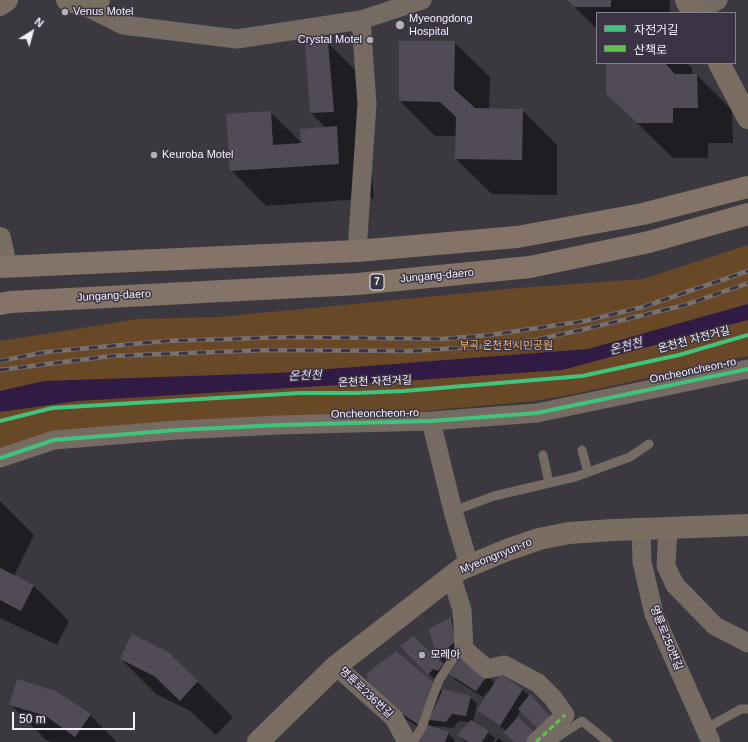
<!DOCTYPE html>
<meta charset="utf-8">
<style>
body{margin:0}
#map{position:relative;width:748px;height:742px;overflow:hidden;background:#3c3840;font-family:Arial,"Noto Sans KR",sans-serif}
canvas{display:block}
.legend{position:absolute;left:596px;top:12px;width:140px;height:52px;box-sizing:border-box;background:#3b3444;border:1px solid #85808d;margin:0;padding:5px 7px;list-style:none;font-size:12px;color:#f5f1fb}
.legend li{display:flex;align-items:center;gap:8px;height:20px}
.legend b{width:20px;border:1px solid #85808d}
.north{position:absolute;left:12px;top:12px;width:40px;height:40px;-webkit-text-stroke:3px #3b3444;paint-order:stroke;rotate:37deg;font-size:11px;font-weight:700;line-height:16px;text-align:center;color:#f5f1fb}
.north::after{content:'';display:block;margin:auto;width:14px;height:18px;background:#f5f1fb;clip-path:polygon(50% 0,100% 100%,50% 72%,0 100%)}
.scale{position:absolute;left:12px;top:712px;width:123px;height:18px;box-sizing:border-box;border:2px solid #f5f1fb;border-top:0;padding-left:5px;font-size:12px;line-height:14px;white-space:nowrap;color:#f5f1fb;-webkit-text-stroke:3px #3b3444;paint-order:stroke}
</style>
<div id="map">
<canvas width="748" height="742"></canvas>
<ul class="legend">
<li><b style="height:5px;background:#40c37c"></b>자전거길</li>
<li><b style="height:5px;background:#63c152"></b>산책로</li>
</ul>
<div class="north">N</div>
<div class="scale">50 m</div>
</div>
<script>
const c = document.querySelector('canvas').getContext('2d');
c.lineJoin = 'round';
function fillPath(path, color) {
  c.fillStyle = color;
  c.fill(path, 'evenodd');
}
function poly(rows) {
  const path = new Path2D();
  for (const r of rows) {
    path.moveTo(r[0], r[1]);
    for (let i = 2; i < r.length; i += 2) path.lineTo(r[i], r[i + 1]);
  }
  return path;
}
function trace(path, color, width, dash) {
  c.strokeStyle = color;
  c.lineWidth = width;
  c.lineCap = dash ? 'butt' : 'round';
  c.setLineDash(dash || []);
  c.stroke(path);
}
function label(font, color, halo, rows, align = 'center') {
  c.font = font + ' Arial,"Noto Sans KR",sans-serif';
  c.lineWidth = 3;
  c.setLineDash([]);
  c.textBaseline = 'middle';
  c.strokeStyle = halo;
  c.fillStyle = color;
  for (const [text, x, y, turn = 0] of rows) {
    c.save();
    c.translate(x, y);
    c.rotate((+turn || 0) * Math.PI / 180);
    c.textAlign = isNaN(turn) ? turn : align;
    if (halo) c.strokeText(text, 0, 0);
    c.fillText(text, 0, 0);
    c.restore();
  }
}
const green = poly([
 [748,245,748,356,574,394,534,401,0,449,0,341,138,319,219,317,519,288,643,279]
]);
const water = poly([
 [748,304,748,320,562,370,388,382,78,401,0,412,0,391,44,381,277,373,588,349]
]);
const shadow = poly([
 [567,0,670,0,670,13,597,13,597,29],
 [400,42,454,42,490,77,489,110,522,110,557,145,557,195,492,194,456,159,457,136,435,136,400,101],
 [328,43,363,78,374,198,266,206,231,170,270,112,302,143,326,128,311,113],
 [607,63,687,63,692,68,692,75,697,75,732,110,733,143,708,143,708,158,673,158,607,94],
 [0,501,34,535,14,576,33,585,69,621,57,645,0,618],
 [451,618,458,625,462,649,444,663,437,656],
 [413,637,449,672,436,681,402,646],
 [168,653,233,717,216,735,190,711,156,694,121,659],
 [450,674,488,676,495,683,500,675,523,690,530,696,514,721,515,742,506,731,478,710,490,691,489,690,483,697,457,681],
 [437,686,442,692,470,697,477,704,473,722,488,732,495,738,493,742,465,742,459,735,470,722,459,721,453,728,436,726,436,728,448,733,455,740,454,742,419,742,424,731,380,702],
 [11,705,90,715,117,742,52,742,46,740],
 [499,738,504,742,495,742]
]);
const building = poly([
 [567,0,611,0,611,7,574,7],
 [399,41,455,41,454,89,475,108,523,109,522,160,455,159,456,117,440,102,399,101],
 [328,42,334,112,310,113,305,44],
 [606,63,665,63,675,74,697,74,698,108,673,108,673,123,637,123,606,94],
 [271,111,273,145,301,143,300,129,337,126,339,164,230,171,226,114],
 [0,568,34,585,21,611,0,600],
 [451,617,455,642,436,657,429,629],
 [132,634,168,652,198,681,180,701,154,676,120,659],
 [413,636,443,664,438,671,433,669,428,675,400,646],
 [396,651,437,685,422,727,368,691,367,673],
 [459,659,488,675,476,691,449,674],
 [500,674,523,689,500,726,477,710],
 [17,679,56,691,91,714,75,737,46,716,9,705],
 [443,689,471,696,466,716,452,714,446,722,429,720],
 [530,694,555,722,540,731,518,709],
 [518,717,540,738,534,742,514,742,504,732],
 [471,720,489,731,482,742,468,742,457,735],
 [426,724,449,732,445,742,418,742]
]);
const lane = poly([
 [582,450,588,472],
 [543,455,549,483],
 [453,511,494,496,575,477,630,457,649,444],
 [705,729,741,709,748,709],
 [413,742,422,727,439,680,455,656,464,649],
 [550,742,582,721,608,742]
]);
const street = poly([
 [83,5,123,25,237,39,361,20,422,0],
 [696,13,718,0],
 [357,251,367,104,361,20],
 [431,421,453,511,469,565],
 [0,458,54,440,177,430,279,425,431,421,537,413,748,369],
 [668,528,666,566,675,585,715,626,748,643],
 [641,529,642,562,654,614,711,742],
 [451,575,462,610,464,649,487,669,504,665,538,683,553,698,565,715,536,742],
 [336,666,394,718,407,742]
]);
const secondary = poly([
 [67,0,83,5,99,0],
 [686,0,693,13],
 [0,5,7,0],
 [719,63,748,118],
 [0,238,6,266],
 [258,742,336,666,461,569,507,550,539,539,569,533,613,530,748,525]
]);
const primary = poly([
 [0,267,357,251,517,237,643,214,748,187],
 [0,304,11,302,358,284,530,267,649,242,748,214]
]);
const rail = poly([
 [0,361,46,352,165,341,294,337,441,339,490,335,585,321,643,307,748,271],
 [0,370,111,356,267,350,414,351,487,346,535,340,581,330,685,305,748,283]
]);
const quiet = poly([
 [536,742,565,715]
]);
const cycleway = poly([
 [0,421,52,408,300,393,357,393,404,391,582,376,679,355,748,335],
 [0,458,54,440,177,430,279,425,431,421,537,413,748,369]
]);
const markers = [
 [65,12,4,"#b4b0ba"],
 [400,25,5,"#b4b0ba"],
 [370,40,4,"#b4b0ba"],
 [154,155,4,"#b4b0ba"],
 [422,655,4,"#b4b0ba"]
];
const shields = [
 [377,282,14]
];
const shieldNames = [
 ["7",377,282]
];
const poiNames = [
 ["Venus Motel",73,12],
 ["Myeongdong",409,19],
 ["Hospital",409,32],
 ["Crystal Motel",362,40,"right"],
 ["Keuroba Motel",162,155],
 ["모레아",430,655]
];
const streetNames = [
 ["Jungang-daero",437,276,-5],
 ["Jungang-daero",114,296,-3],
 ["온천천 자전거길",694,340,-15],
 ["Oncheoncheon-ro",693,371,-12],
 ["온천천 자전거길",375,382,-2],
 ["Oncheoncheon-ro",375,414,-1],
 ["Myeongnyun-ro",496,556,-22],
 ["명륜로250번길",666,638,68],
 ["명륜로236번길",366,693,43]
];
const parkNames = [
 ["부곡 온천천시민공원",506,346]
];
const waterNames = [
 ["온천천",626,347,-15],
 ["온천천",305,376,-2]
];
fillPath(green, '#684826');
fillPath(water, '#301b44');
fillPath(shadow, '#0007');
fillPath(building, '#514b58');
trace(lane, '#766b63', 9);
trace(street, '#766b63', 19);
trace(secondary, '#7a6e62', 22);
trace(primary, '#837467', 22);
trace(rail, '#787170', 4.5);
trace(rail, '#3b3444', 3, [9]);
trace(quiet, '#63c152', 3, [6, 3]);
trace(cycleway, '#40c37c', 4);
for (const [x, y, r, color] of markers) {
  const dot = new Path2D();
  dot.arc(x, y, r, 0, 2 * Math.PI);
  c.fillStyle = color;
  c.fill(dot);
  trace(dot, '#3b3444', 1.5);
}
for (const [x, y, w] of shields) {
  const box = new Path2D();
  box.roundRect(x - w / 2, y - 8, w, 16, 3);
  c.fillStyle = '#3b3444';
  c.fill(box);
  trace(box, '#f5f1fb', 1);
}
label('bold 10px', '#f5f1fb', null, shieldNames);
label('11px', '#f5f1fb', '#3b3444', poiNames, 'left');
label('11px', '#f5f1fb', '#3b3444', streetNames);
label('11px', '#efaf6d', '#3b3444', parkNames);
label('italic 12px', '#e3d5f5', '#3b3444', waterNames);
</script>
